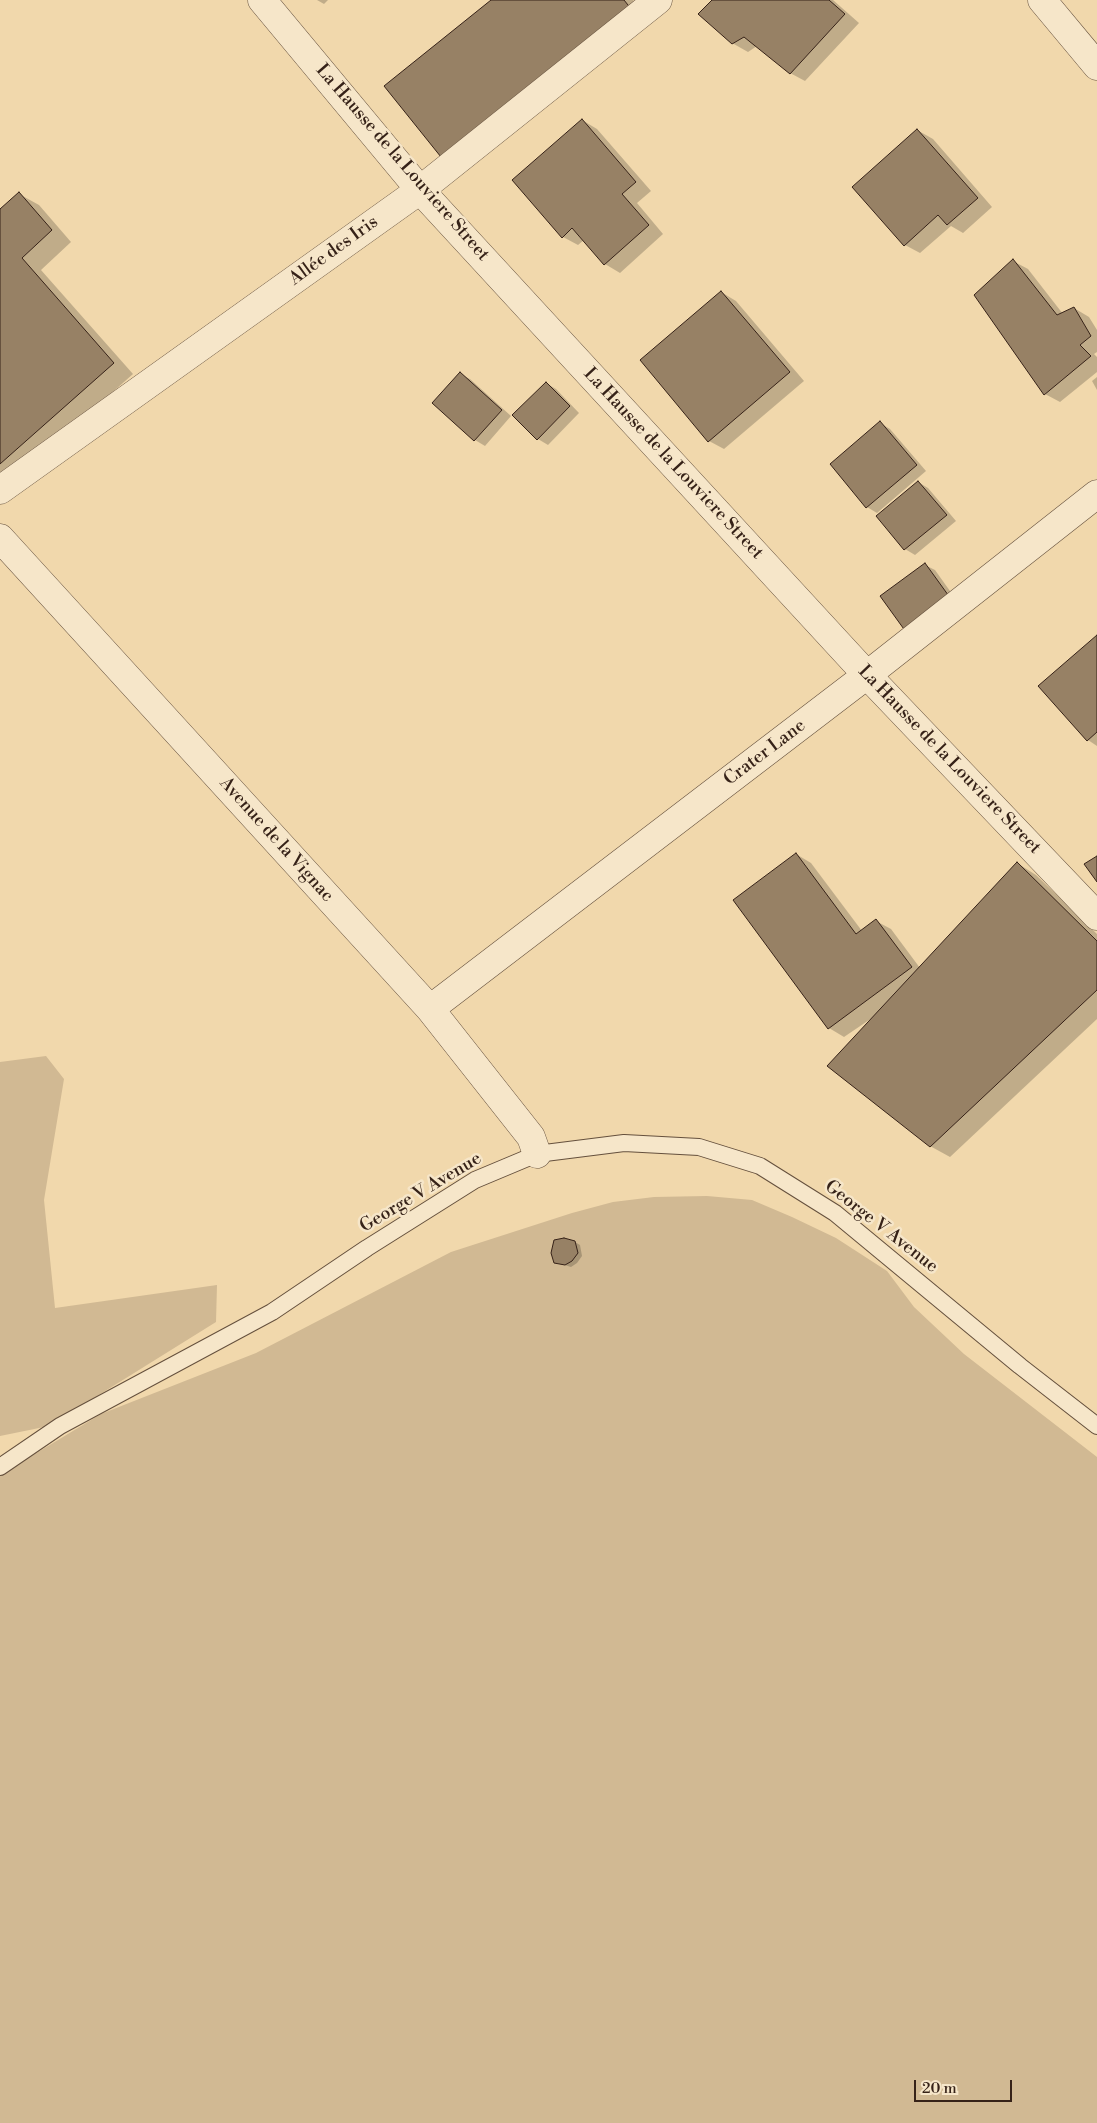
<!DOCTYPE html>
<meta charset="utf-8">
<style>
body{margin:0}
#map{position:relative;width:1097px;height:2123px;overflow:hidden;background:#f1d8ac;font-family:"Libre Bodoni",serif}
canvas{display:block}
.scale{position:absolute;left:914px;top:2080px;width:98px;height:22px;box-sizing:border-box;border:2px solid #362218;border-top:0;padding-left:6px;font-size:15px;line-height:18px;white-space:nowrap;color:#362218;-webkit-text-stroke:4px #f6e6c9;paint-order:stroke}
</style>
<div id="map">
<canvas width="1097" height="2123"></canvas>
<div class="scale">20 m</div>
</div>
<script>
const c = document.querySelector('canvas').getContext('2d');
c.lineJoin = 'round';
function fillPath(path, color) {
  c.fillStyle = color;
  c.fill(path, 'evenodd');
}
function poly(rows) {
  const path = new Path2D();
  for (const r of rows) {
    path.moveTo(r[0], r[1]);
    for (let i = 2; i < r.length; i += 2) path.lineTo(r[i], r[i + 1]);
  }
  return path;
}
function trace(path, color, width, dash) {
  c.strokeStyle = color;
  c.lineWidth = width;
  c.lineCap = dash ? 'butt' : 'round';
  c.setLineDash(dash || []);
  c.stroke(path);
}
function label(font, color, halo, rows, align = 'center') {
  c.font = font + ' "Libre Bodoni",serif';
  c.lineWidth = 5;
  c.setLineDash([]);
  c.textBaseline = 'middle';
  c.strokeStyle = halo;
  c.fillStyle = color;
  for (const [text, x, y, turn = 0] of rows) {
    c.save();
    c.translate(x, y);
    c.rotate((+turn || 0) * Math.PI / 180);
    c.textAlign = isNaN(turn) ? turn : align;
    if (halo) c.strokeText(text, 0, 0);
    c.fillText(text, 0, 0);
    c.restore();
  }
}
const green = poly([
 [46,1056,64,1079,44,1200,55,1308,217,1285,216,1322,49,1426,0,1436,0,1062],
 [707,1196,752,1200,792,1217,836,1238,887,1271,914,1307,964,1354,1097,1457,1097,2123,0,2123,0,1475,101,1414,256,1353,451,1252,572,1213,613,1202,654,1197]
]);
const shadow = poly([
 [317,0,328,0,324,4],
 [493,0,633,0,650,21,465,172,446,161],
 [714,0,833,0,859,23,805,81,790,73,757,46,748,52,732,43],
 [582,120,597,129,651,191,637,203,663,234,620,273,605,264,584,240,578,245,563,237],
 [917,130,933,139,992,207,963,233,951,226,920,253,905,245],
 [19,194,39,205,71,242,41,270,133,374,7,486,0,482,0,211],
 [1013,261,1028,269,1063,314,1074,308,1089,317,1097,330,1097,352,1094,354,1097,357,1097,372,1060,402,1045,394],
 [721,292,736,301,804,381,724,449,709,441],
 [460,374,470,379,511,416,485,446,475,440,434,402],
 [1097,377,1097,390,1092,381],
 [546,383,556,389,579,413,548,445,538,439],
 [880,423,890,429,926,471,877,513,867,507],
 [918,482,928,488,956,521,915,555,905,549,877,516],
 [925,565,935,570,960,605,906,631],
 [1097,637,1097,746,1088,740],
 [796,854,811,863,862,931,876,921,891,929,920,968,1017,863,1036,875,1097,934,1097,1019,950,1157,930,1146,875,1016,844,1037,829,1028,735,901],
 [575,1242,580,1245,582,1256,577,1263,571,1267,555,1262]
]);
const building = poly([
 [491,0,624,0,632,10,445,162,384,86,491,0],
 [712,0,829,0,845,14,790,74,744,37,732,44,698,14,712,0],
 [582,119,636,182,622,194,649,225,604,265,572,228,562,238,512,180,582,119],
 [917,129,978,198,947,225,938,215,904,246,852,187,917,129],
 [19,192,52,230,22,258,114,363,0,464,0,209,19,192],
 [1013,259,1057,315,1074,307,1091,336,1080,345,1091,356,1044,395,974,295,1013,259],
 [721,291,790,372,708,442,640,360,721,291],
 [460,372,502,410,474,441,432,403,460,372],
 [546,382,570,406,537,440,512,415,546,382],
 [880,421,917,465,866,508,830,464,880,421],
 [918,481,947,515,904,550,876,516,918,481],
 [925,563,951,599,906,632,880,596,925,563],
 [1097,635,1097,732,1087,741,1038,686,1097,635],
 [796,853,856,934,876,919,912,967,828,1029,733,900,796,853],
 [1097,856,1097,882,1084,864,1097,856],
 [1017,862,1097,941,1097,990,930,1147,827,1066,1017,862],
 [564,1238,575,1241,578,1253,572,1261,565,1265,554,1263,551,1253,554,1240,564,1238]
]);
const lane = poly([
 [0,1467,60,1426,272,1312,367,1248,475,1180,537,1154,624,1143,699,1147,760,1166,835,1213,1020,1366,1097,1426]
]);
const street = poly([
 [262,0,420,190,867,675,1097,916],
 [1042,0,1097,66],
 [0,490,420,190,658,0],
 [0,538,430,1009,531,1137,537,1154],
 [430,1009,867,675,1097,494]
]);
const streetNames = [
 ["La Hausse de la Louviere Street",402,163,49],
 ["Allée des Iris",334,251,-36],
 ["La Hausse de la Louviere Street",673,464,47],
 ["Crater Lane",765,753,-37],
 ["La Hausse de la Louviere Street",949,760,46],
 ["Avenue de la Vignac",276,840,48],
 ["George V Avenue",421,1193,-31],
 ["George V Avenue",881,1227,38]
];
fillPath(green, '#d1b993');
fillPath(shadow, '#0003');
fillPath(building, '#978165');
trace(building, '#362218', 1);
trace(lane, '#65503d', 18);
trace(street, '#65503d', 29);
trace(lane, '#f6e6c9', 16);
trace(street, '#f6e6c9', 28);
label('18px', '#362218', '#f6e6c9', streetNames);
</script>
